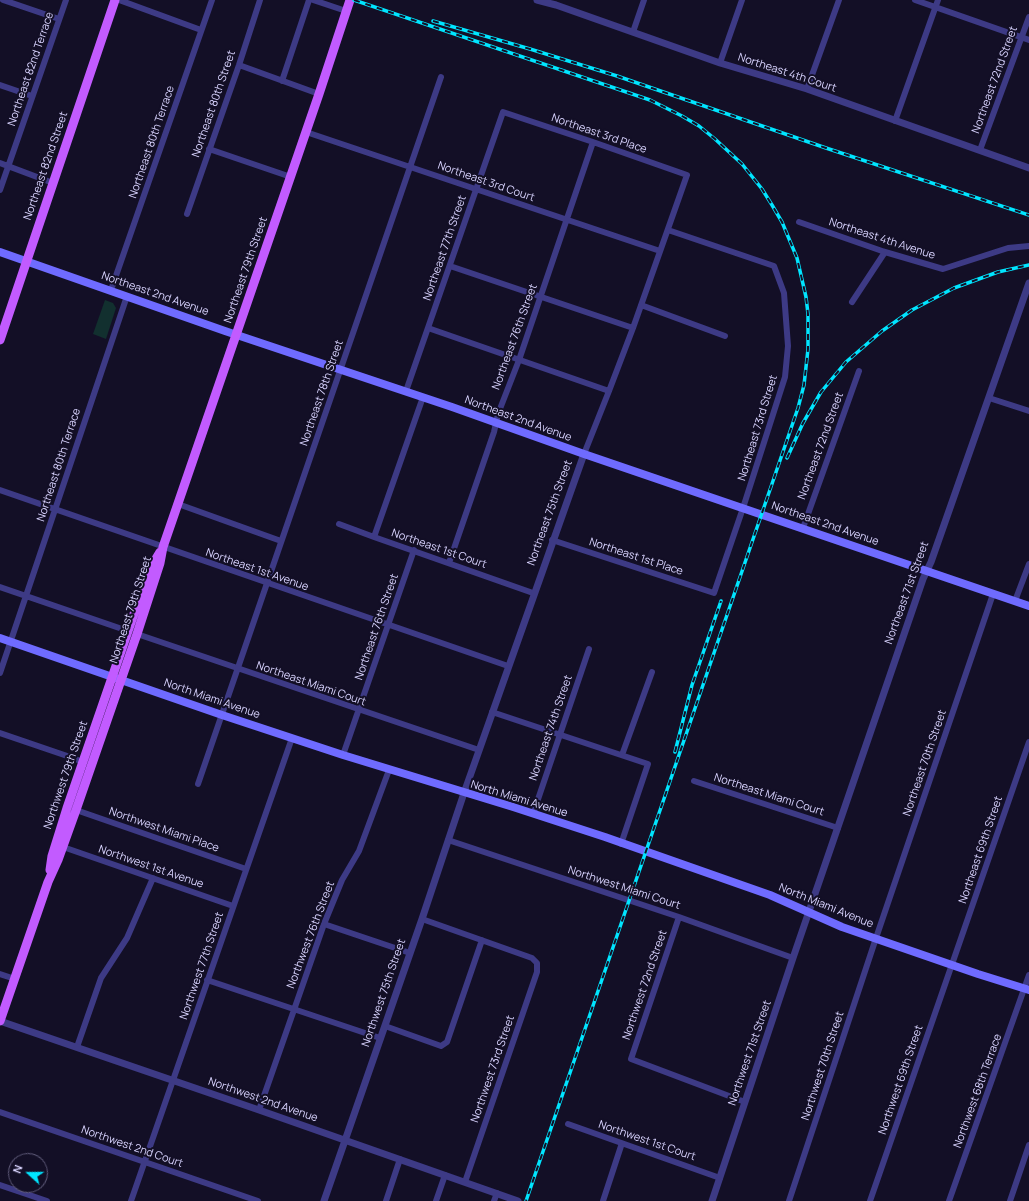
<!DOCTYPE html>
<style>
body{margin:0}
#map{position:relative;width:1029px;height:1201px;overflow:hidden;background:#130f26;font-family:Manrope,sans-serif}
canvas{display:block}
.north{position:absolute;left:8px;top:1153px;width:40px;height:40px;box-sizing:border-box;background:#130f26;border:1px solid #625e7d;border-radius:50%;rotate:291deg;font-size:11px;font-weight:700;line-height:16px;text-align:center;color:#d9d4ff}
.north::after{content:'';display:block;margin:auto;width:14px;height:18px;background:#00e5ff;clip-path:polygon(50% 0,100% 100%,50% 72%,0 100%)}
</style>
<div id="map">
<canvas width="1029" height="1201"></canvas>
<div class="north">N</div>
</div>
<script>
const c = document.querySelector('canvas').getContext('2d');
c.lineJoin = 'round';
function fillPath(path, color) {
  c.fillStyle = color;
  c.fill(path, 'evenodd');
}
function poly(rows) {
  const path = new Path2D();
  for (const r of rows) {
    path.moveTo(r[0], r[1]);
    for (let i = 2; i < r.length; i += 2) path.lineTo(r[i], r[i + 1]);
  }
  return path;
}
function trace(path, color, width, dash) {
  c.strokeStyle = color;
  c.lineWidth = width;
  c.lineCap = dash ? 'butt' : 'round';
  c.setLineDash(dash || []);
  c.stroke(path);
}
function label(font, color, halo, rows, align = 'center') {
  c.font = font + ' Manrope,sans-serif';
  c.lineWidth = 4;
  c.setLineDash([]);
  c.textBaseline = 'middle';
  c.strokeStyle = halo;
  c.fillStyle = color;
  for (const [text, x, y, turn = 0] of rows) {
    c.save();
    c.translate(x, y);
    c.rotate((+turn || 0) * Math.PI / 180);
    c.textAlign = isNaN(turn) ? turn : align;
    if (halo) c.strokeText(text, 0, 0);
    c.fillText(text, 0, 0);
    c.restore();
  }
}
const green = poly([
 [105,300,113,303,116,308,106,339,93,334]
]);
const minor = poly([
 [3,0,59,19],
 [119,0,201,30],
 [313,0,346,11],
 [915,0,1029,40],
 [633,32,644,0],
 [720,63,742,0],
 [239,65,319,94],
 [282,81,309,0],
 [0,85,32,96],
 [807,89,839,0],
 [895,121,938,0],
 [306,132,660,251],
 [209,149,291,177],
 [980,150,1029,17],
 [0,163,53,183],
 [0,190,66,0],
 [187,214,239,65,260,0],
 [799,222,885,252,943,269,1008,248,1029,246],
 [450,266,633,328],
 [111,290,212,0],
 [852,302,885,252],
 [641,305,725,336],
 [428,328,609,391],
 [406,391,503,112,593,142,687,175,633,328,609,391,584,454],
 [989,398,1029,411],
 [0,490,508,666],
 [178,504,281,541],
 [339,524,374,537,533,593],
 [803,528,859,371],
 [374,537,423,397],
 [552,540,714,593,743,508,785,377,788,346,784,293,774,266,668,230],
 [449,563,494,432,498,414,519,360,593,142],
 [0,587,128,631],
 [1015,601,1029,564],
 [137,634,479,750],
 [0,673,127,296],
 [492,712,648,764,621,844],
 [0,733,76,759,83,763],
 [343,755,414,550],
 [622,755,652,672],
 [694,781,838,828],
 [198,784,441,77],
 [76,810,246,869],
 [533,814,589,649],
 [448,840,679,917,793,958],
 [63,847,233,906],
 [679,917,631,1059,745,1102],
 [422,919,532,958,537,963,537,972,465,1182],
 [324,924,410,953],
 [0,974,15,979],
 [207,980,380,1038],
 [385,1026,441,1046,447,1042,482,940],
 [77,1047,101,978,127,938,153,878],
 [259,1110,324,924,342,880,359,851,389,770],
 [0,1112,258,1201],
 [568,1124,720,1178],
 [0,1185,47,1201],
 [131,1201,292,738],
 [386,1201,400,1159],
 [436,1201,445,1175],
 [494,1201,497,1193],
 [603,1201,622,1143],
 [789,1201,876,938,993,594],
 [870,1201,1029,742],
 [949,1201,1029,975],
 [1010,1201,1029,1145]
]);
const tertiary = poly([
 [537,0,556,5,720,63,807,89,1029,168],
 [0,1021,259,1110,518,1201],
 [324,1201,422,919,464,793,584,454],
 [712,1201,793,958,923,579,931,562,1029,283]
]);
const secondary = poly([
 [0,252,225,331,452,407,584,454,1029,606],
 [0,638,222,715,343,755,513,807,605,837,770,895,842,927,978,974,1029,990]
]);
const primary = poly([
 [0,340,115,0],
 [50,870,52,856,67,808,136,608,154,562,160,552],
 [0,1021,48,882,58,860,76,810,137,634,160,563,163,547,319,94,350,0]
]);
const rail = poly([
 [354,0,650,100,682,116,699,126,715,139,742,164,762,189,772,205,782,222,797,258,806,297,808,314,808,349,804,385,798,408,526,1201],
 [433,21,530,49,617,76,826,148,1029,215],
 [787,458,803,423,821,392,846,362,882,331,912,310,954,288,998,272,1029,265],
 [675,752,692,685,721,601]
]);
const streetNames = [
 ["Northeast 82nd Terrace",31,69,-71],
 ["Northeast 4th Court",787,73,18],
 ["Northeast 72nd Street",995,80,-70],
 ["Northeast 80th Street",214,104,-71],
 ["Northeast 3rd Place",599,134,19],
 ["Northeast 80th Terrace",152,142,-71],
 ["Northeast 82nd Street",46,166,-71],
 ["Northeast 3rd Court",486,182,19],
 ["Northeast 4th Avenue",882,239,18],
 ["Northeast 77th Street",445,248,-71],
 ["Northeast 79th Street",246,270,-71],
 ["Northeast 2nd Avenue",155,294,19],
 ["Northeast 76th Street",515,337,-70],
 ["Northeast 78th Street",322,393,-71],
 ["Northeast 2nd Avenue",518,419,20],
 ["Northeast 73rd Street",758,428,-73],
 ["Northeast 72nd Street",821,446,-70],
 ["Northeast 80th Terrace",59,465,-72],
 ["Northeast 75th Street",550,513,-70],
 ["Northeast 2nd Avenue",825,524,19],
 ["Northeast 1st Court",439,549,19],
 ["Northeast 1st Place",636,557,18],
 ["Northeast 1st Avenue",257,570,19],
 ["Northeast 71st Street",907,593,-70],
 ["Northeast 79th Street",131,610,-72],
 ["Northeast 76th Street",377,627,-71],
 ["Northeast Miami Court",311,684,19],
 ["North Miami Avenue",212,699,19],
 ["Northeast 74th Street",551,728,-71],
 ["Northeast 70th Street",925,763,-71],
 ["Northwest 79th Street",66,775,-71],
 ["Northeast Miami Court",769,795,18],
 ["North Miami Avenue",519,799,17],
 ["Northwest Miami Place",164,830,19],
 ["Northeast 69th Street",981,850,-71],
 ["Northwest 1st Avenue",151,867,19],
 ["Northwest Miami Court",624,888,18],
 ["North Miami Avenue",826,906,22],
 ["Northwest 76th Street",311,935,-69],
 ["Northwest 77th Street",202,966,-71],
 ["Northwest 72nd Street",645,985,-71],
 ["Northwest 75th Street",384,993,-71],
 ["Northwest 71st Street",750,1053,-71],
 ["Northwest 70th Street",823,1066,-72],
 ["Northwest 73rd Street",493,1069,-71],
 ["Northwest 69th Street",901,1080,-71],
 ["Northwest 68th Terrace",978,1091,-70],
 ["Northwest 2nd Avenue",263,1100,19],
 ["Northwest 1st Court",647,1141,19],
 ["Northwest 2nd Court",132,1147,19]
];
fillPath(green, '#12302f');
trace(minor, '#3d3a85', 6);
trace(tertiary, '#3d3a85', 7);
trace(secondary, '#6f6bff', 8);
trace(primary, '#c25bff', 9);
trace(rail, '#00e5ff', 3.5);
trace(rail, '#130f26', 2, [6]);
label('11px', '#d9d4ff', '#130f26', streetNames);
</script>
